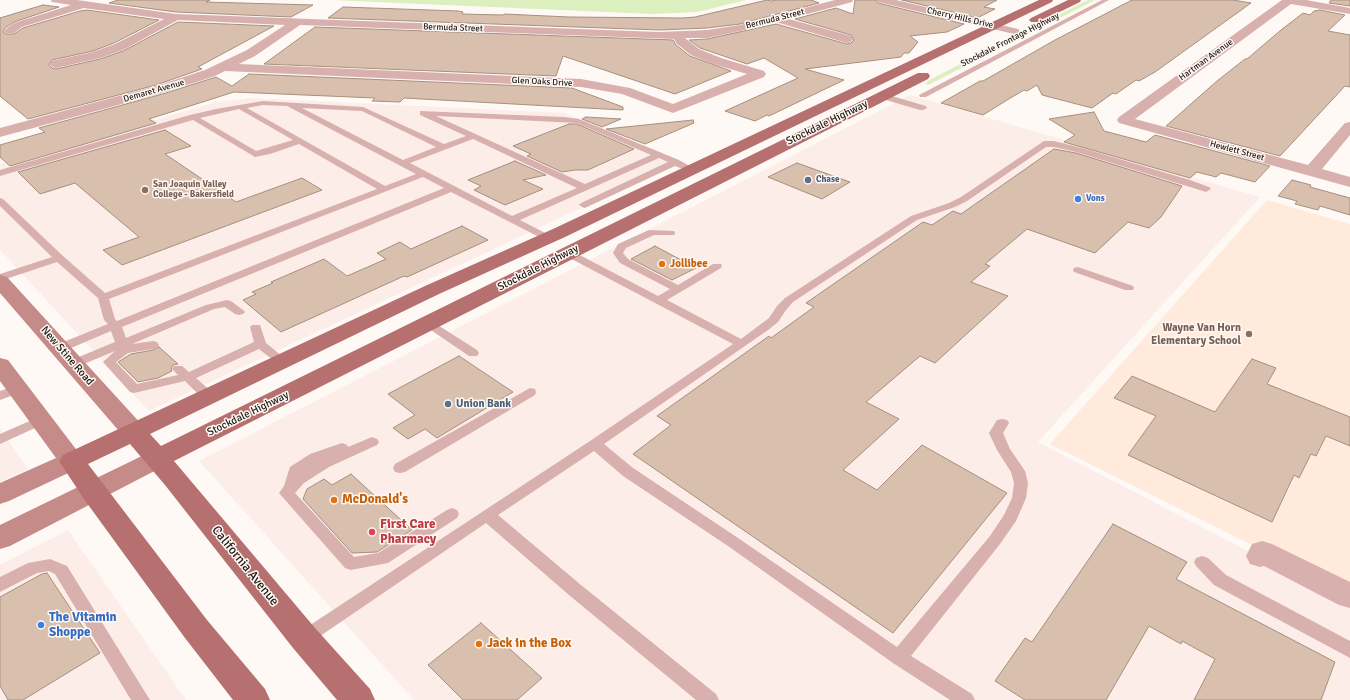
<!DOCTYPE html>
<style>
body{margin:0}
canvas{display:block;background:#fff9f6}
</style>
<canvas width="1350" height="700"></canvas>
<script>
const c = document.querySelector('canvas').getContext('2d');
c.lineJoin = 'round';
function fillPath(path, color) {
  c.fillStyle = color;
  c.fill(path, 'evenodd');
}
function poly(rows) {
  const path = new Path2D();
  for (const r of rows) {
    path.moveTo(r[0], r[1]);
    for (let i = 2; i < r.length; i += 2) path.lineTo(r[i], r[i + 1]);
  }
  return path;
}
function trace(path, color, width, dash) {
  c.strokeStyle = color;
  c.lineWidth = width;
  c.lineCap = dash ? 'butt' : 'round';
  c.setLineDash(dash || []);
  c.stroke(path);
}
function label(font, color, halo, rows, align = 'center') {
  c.font = font + ' Signika,sans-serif';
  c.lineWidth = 3;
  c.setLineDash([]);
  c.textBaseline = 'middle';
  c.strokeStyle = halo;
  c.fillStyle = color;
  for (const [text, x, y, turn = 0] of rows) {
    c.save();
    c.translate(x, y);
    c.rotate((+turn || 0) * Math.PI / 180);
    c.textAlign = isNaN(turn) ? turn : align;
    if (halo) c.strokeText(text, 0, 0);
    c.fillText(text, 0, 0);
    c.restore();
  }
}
const commercial = poly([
 [910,95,1260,197,1038,442,1350,604,1350,700,414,700,199,461],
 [250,98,565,113,681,161,149,411,0,250,0,164,217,102],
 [0,429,28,469,0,482],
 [68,530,186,700,0,700,0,565]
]);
const built = poly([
 [1267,200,1350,224,1350,594,1050,444]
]);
const green = poly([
 [331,0,746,0,697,12,653,14],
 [1088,0,1095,0,928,85,925,84,929,80]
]);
const building = poly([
 [118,0,210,0,206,2,313,5,291,17,176,12,109,3,118,0],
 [767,0,771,1,777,0,811,0,819,3,740,24,707,28,659,30,328,18,343,7,458,11,463,12,462,14,503,15,504,14,569,17,683,18,695,17,767,0],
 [855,0,876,0,878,3,964,24,947,32,910,36,918,42,909,53,904,53,901,57,805,69,844,80,769,116,767,115,755,121,725,111,798,78,764,58,747,64,700,48,689,40,707,39,776,24,847,44,851,43,854,40,851,35,795,19,836,8,853,14,855,0],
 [902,0,997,0,984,7,995,9,977,18,902,0],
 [1132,0,1233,0,1251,3,1155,72,1139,81,1136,80,1116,94,1113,93,1092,108,1042,95,1037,85,1027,91,1024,90,1012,97,983,115,941,103,980,81,983,81,1055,40,1132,0],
 [1331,0,1350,0,1350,6,1329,3,1331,0],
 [43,5,59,7,14,22,5,28,3,32,6,34,14,34,23,28,80,11,87,10,159,20,114,43,93,51,52,60,49,65,52,68,56,69,100,59,123,51,178,22,274,26,198,67,202,69,156,85,28,119,0,96,0,18,43,5],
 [1320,10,1345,15,1328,31,1350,35,1350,87,1345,86,1280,156,1166,126,1217,81,1245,59,1247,59,1281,30,1303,13,1310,15,1314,11,1320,10],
 [315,27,673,40,676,45,690,56,731,71,675,94,563,56,556,76,264,64,315,27],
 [249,74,572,88,623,107,623,110,404,98,400,102,372,101,375,98,234,92,149,119,156,123,10,166,0,157,0,145,45,132,39,128,166,93,216,77,232,86,249,74],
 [1094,112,1104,131,1146,142,1155,135,1270,166,1255,182,1221,173,1216,177,1197,172,1190,178,1064,142,1075,135,1049,119,1094,112],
 [586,117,621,119,602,127,582,119,586,117],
 [693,120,694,123,645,144,606,129,693,120],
 [569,124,577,124,634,149,588,170,575,170,562,172,527,156,531,154,513,146,569,124],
 [165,130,191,146,165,154,236,202,302,178,322,190,122,265,103,250,139,237,75,183,40,194,18,172,165,130],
 [1054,149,1076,153,1182,186,1161,217,1149,228,1128,222,1095,253,1027,229,985,264,990,266,971,282,1008,296,935,363,920,356,866,402,899,419,843,470,877,490,922,445,1007,493,893,633,633,454,671,425,657,416,769,336,771,338,814,307,806,303,923,222,932,225,953,211,961,214,1054,149],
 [515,161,546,175,523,180,543,189,505,205,474,190,481,186,468,180,515,161],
 [797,163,850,182,822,199,768,177,797,163],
 [1292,180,1311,185,1310,187,1350,198,1350,215,1320,206,1318,210,1295,204,1297,201,1278,196,1292,180],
 [462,226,488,240,407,277,404,276,281,332,243,300,256,294,252,292,273,283,271,282,324,259,347,276,386,259,377,253,400,242,411,249,462,226],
 [655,246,696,268,672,280,631,259,655,246],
 [159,347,178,364,173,365,171,369,172,371,158,378,138,382,118,362,131,354,153,350,159,347],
 [459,356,513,392,437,438,425,429,408,439,393,428,415,415,388,394,459,356],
 [1252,359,1276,368,1267,384,1350,417,1350,446,1326,436,1316,456,1311,454,1299,478,1294,475,1272,522,1128,455,1156,416,1114,398,1132,376,1215,412,1252,359],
 [351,474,412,530,377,552,352,553,303,499,307,489,324,479,332,485,351,474],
 [1113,524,1187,562,1176,579,1335,662,1321,700,1194,700,1215,659,1182,641,1181,644,1149,626,1106,700,1025,700,995,681,1025,638,1032,642,1113,524],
 [47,573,100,653,23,700,8,700,0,686,0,597,42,574,47,573],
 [481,623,542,678,517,700,463,700,428,665,481,623]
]);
const service = poly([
 [1102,0,1109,0,926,97,920,97,919,95,1102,0],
 [879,94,885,94,926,106,927,108,923,110,920,110,879,98,879,94],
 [263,101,363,107,444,144,466,136,420,115,420,111,564,117,579,119,679,160,695,169,691,172,675,166,587,207,584,208,579,205,581,203,668,162,659,158,520,220,551,236,552,238,547,241,451,192,122,327,126,338,206,305,227,300,231,301,243,310,245,312,243,314,239,315,235,314,225,307,214,309,132,344,153,341,157,342,159,345,157,348,153,349,128,353,116,362,137,384,178,375,172,369,174,366,182,366,189,372,254,342,250,327,252,325,260,325,266,343,288,361,286,364,282,365,278,364,259,349,196,378,213,393,214,396,213,399,208,400,203,399,185,381,134,393,130,392,103,362,115,351,77,367,69,367,67,364,69,361,115,342,111,331,64,351,56,351,54,348,56,345,108,324,104,320,98,298,57,262,0,281,0,274,52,257,0,206,0,198,3,199,63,256,105,293,377,189,299,144,270,154,255,157,193,120,0,176,0,170,190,115,216,109,263,101],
 [263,105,287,106,416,174,385,186,247,108,263,105],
 [302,108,362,111,436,147,403,160,302,108],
 [239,109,293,140,256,151,200,118,239,109],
 [436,116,577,123,651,155,585,184,436,116],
 [473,139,577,188,512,216,410,163,473,139],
 [423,177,444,188,117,321,115,319,109,299,423,177],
 [1044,141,1054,141,1082,148,1190,180,1209,187,1211,189,1206,192,1203,191,1076,152,1054,147,1046,147,967,201,955,207,917,220,793,302,786,310,778,322,768,330,604,444,633,468,738,538,897,647,990,536,1004,515,1012,498,1014,483,1011,472,997,450,989,433,997,420,1002,419,1007,420,1009,423,1003,433,1010,449,1025,471,1028,483,1026,498,1016,521,1000,544,911,656,972,694,975,700,950,700,893,663,728,546,623,476,594,451,498,515,581,585,716,694,719,700,696,700,569,595,486,523,310,643,304,645,298,643,295,638,298,633,590,441,733,344,564,255,563,253,564,251,572,251,658,296,670,289,620,263,613,253,618,244,649,230,674,231,675,233,674,235,654,235,626,248,623,253,628,259,678,285,713,264,721,264,722,266,721,268,667,300,741,339,769,318,777,306,785,298,911,216,949,203,961,197,1044,141],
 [1078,267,1133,286,1134,288,1133,290,1125,290,1074,272,1073,270,1074,268,1078,267],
 [429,321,433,322,477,350,479,353,477,356,469,356,425,326,423,324,425,322,429,321],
 [18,385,22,386,24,389,22,392,0,400,0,391,18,385],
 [530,388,535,389,536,392,535,395,405,472,400,473,395,472,393,468,395,464,530,388],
 [41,416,46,417,48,420,46,423,0,444,0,434,41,416],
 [372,437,377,439,379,442,377,445,329,467,304,483,295,493,354,557,378,553,447,510,452,508,457,510,459,514,457,518,388,563,351,570,345,568,279,493,284,486,290,467,310,454,342,443,347,445,348,447,372,437],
 [1202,556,1208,558,1226,575,1350,641,1350,658,1214,585,1196,566,1194,562,1196,558,1202,556],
 [50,559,67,566,150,700,131,700,55,574,49,571,37,573,0,592,0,577,28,563,50,559]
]);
const minor = poly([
 [51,0,77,0,176,14,659,32,707,30,740,25,835,0,853,0,852,2,789,19,851,36,853,39,851,42,847,43,776,22,740,31,707,38,685,38,699,49,721,58,764,71,766,74,764,77,673,113,622,94,581,87,225,71,215,76,166,92,0,137,0,128,156,86,205,70,247,50,285,25,178,20,123,50,100,58,56,68,52,67,50,64,52,61,93,52,115,44,164,19,84,8,22,27,14,33,6,33,4,31,6,29,14,23,71,5,52,2,51,0],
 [300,25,674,39,677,44,691,55,713,64,747,74,673,104,630,88,581,79,239,64,255,56,300,25],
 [877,0,896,0,1018,29,1020,31,1018,33,1014,34,878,2,877,0],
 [1282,0,1306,0,1350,8,1350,14,1291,4,1135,119,1308,165,1345,123,1350,122,1350,135,1322,169,1350,177,1350,187,1119,123,1117,120,1119,117,1282,0],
 [1262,541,1272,544,1350,582,1350,608,1339,605,1264,566,1260,567,1250,564,1246,556,1252,544,1262,541]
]);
const secondary = poly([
 [0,275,7,277,143,426,146,432,143,438,134,440,125,438,0,293,0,275],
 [0,358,8,360,85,461,81,467,9,501,0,504,0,483,56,458,0,381,0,358],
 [157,450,166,453,170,459,166,465,10,546,0,549,0,525,148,453,157,450]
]);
const primary = poly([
 [1039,0,1053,0,1052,2,565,237,439,294,150,434,161,446,918,73,928,73,930,76,928,79,174,461,315,628,370,689,375,700,337,700,293,648,165,485,130,444,88,464,207,620,265,689,270,700,233,700,185,638,84,499,59,461,63,455,425,286,553,229,1039,0],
 [1068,0,1081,0,1080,2,1039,22,1031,22,1029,20,1031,18,1068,0]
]);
const markers = [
 [808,180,4,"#5c6f8a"],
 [145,190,4,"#8d6e63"],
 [1078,199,4,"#3f7fe0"],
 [662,264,4,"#e8710a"],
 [1249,334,4,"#8d6e63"],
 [448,404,4,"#5c6f8a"],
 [334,500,4,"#e8710a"],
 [372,532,4,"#e0444e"],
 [41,625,4,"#3f7fe0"],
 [479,644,4,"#e8710a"]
];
const farStreetnames = [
 ["Cherry Hills Drive",960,18,13],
 ["Bermuda Street",775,19,-14],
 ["Bermuda Street",453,28,2],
 ["Stockdale Frontage Highway",1010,40,-27],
 ["Hartman Avenue",1206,60,-36],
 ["Glen Oaks Drive",542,82,3],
 ["Demaret Avenue",154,91,-16],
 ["Hewlett Street",1237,151,15]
];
const farServicenames = [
 ["Chase",816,180]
];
const farEducationnames = [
 ["San Joaquin Valley",153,185],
 ["College - Bakersfield",153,195]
];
const farShopnames = [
 ["Vons",1086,199]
];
const streetNames = [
 ["Stockdale Highway",827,123,-26],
 ["Stockdale Highway",538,268,-27],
 ["New Stine Road",67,356,49],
 ["Stockdale Highway",248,414,-26]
];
const foodNames = [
 ["Jollibee",670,264]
];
const educationNames = [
 ["Wayne Van Horn",1241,328],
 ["Elementary School",1241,341]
];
const serviceNames = [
 ["Union Bank",456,404]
];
const nearFoodnames = [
 ["McDonald's",342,500],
 ["Jack in the Box",487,644]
];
const nearHealthnames = [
 ["First Care",380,525],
 ["Pharmacy",380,540]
];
const nearStreetnames = [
 ["California Avenue",245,566,51]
];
const nearShopnames = [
 ["The Vitamin",49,618],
 ["Shoppe",49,633]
];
fillPath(commercial, '#fdede9');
fillPath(built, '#ffeadc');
fillPath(green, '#dcefbe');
fillPath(building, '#d9c0ae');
trace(building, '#a68f7d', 1);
fillPath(service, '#d8b0ae');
fillPath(minor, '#d8b0ae');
fillPath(secondary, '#c48b89');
fillPath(primary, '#b5706f');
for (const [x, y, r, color] of markers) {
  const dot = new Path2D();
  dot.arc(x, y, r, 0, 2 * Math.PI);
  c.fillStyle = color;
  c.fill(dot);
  trace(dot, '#fff9f6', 1.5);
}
label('9px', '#211811', '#fff9f6', farStreetnames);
label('bold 9px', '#4e5e75', '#fff9f6', farServicenames, 'left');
label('bold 9px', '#785e54', '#fff9f6', farEducationnames, 'left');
label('bold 9px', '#366cbe', '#fff9f6', farShopnames, 'left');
label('11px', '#211811', '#fff9f6', streetNames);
label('bold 11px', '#c56008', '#fff9f6', foodNames, 'left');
label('bold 11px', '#785e54', '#fff9f6', educationNames, 'right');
label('bold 11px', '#4e5e75', '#fff9f6', serviceNames, 'left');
label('bold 13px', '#c56008', '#fff9f6', nearFoodnames, 'left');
label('bold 13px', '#be3a42', '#fff9f6', nearHealthnames, 'left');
label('13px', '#211811', '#fff9f6', nearStreetnames);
label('bold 13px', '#366cbe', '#fff9f6', nearShopnames, 'left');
</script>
